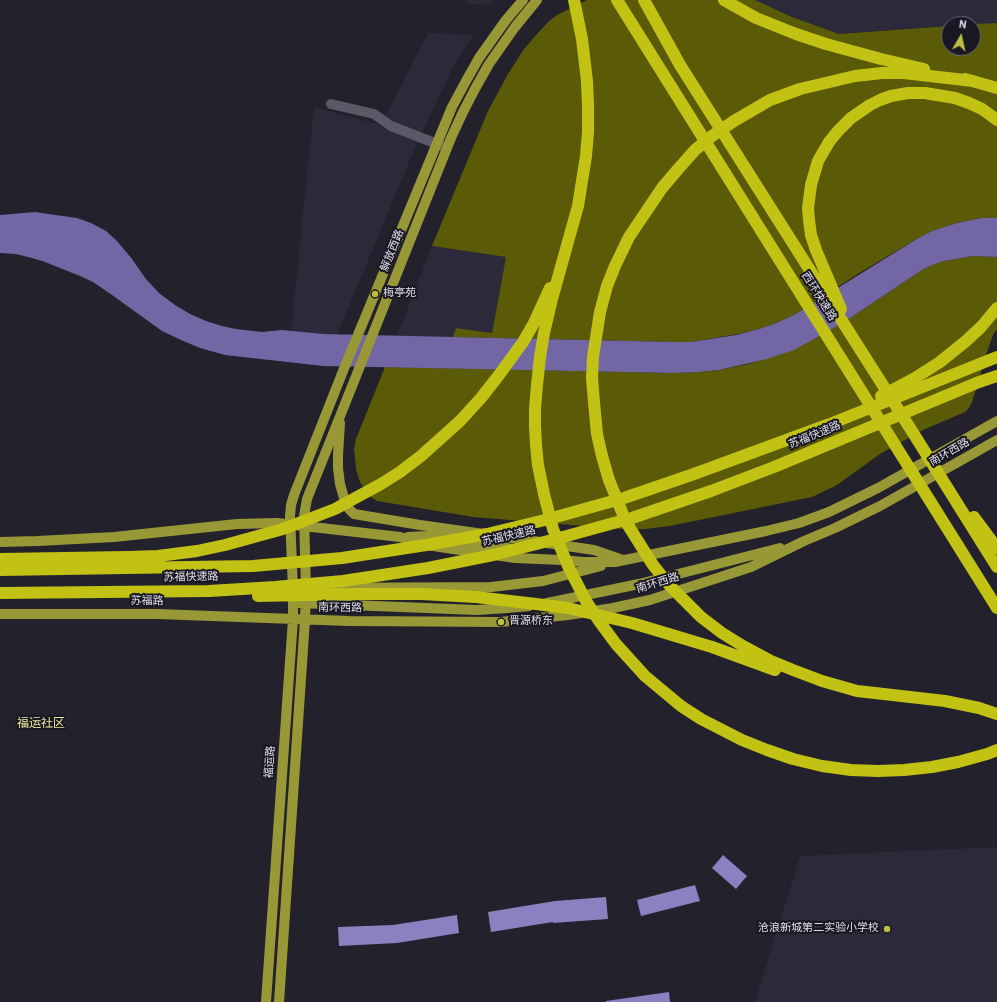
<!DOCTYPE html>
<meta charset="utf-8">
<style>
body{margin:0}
#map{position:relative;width:997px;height:1002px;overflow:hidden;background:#23212c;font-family:Overpass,sans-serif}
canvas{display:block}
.north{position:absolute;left:941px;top:16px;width:40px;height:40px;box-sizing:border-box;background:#191723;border:1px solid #696771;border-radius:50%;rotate:9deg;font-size:11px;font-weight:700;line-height:16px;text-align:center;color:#e0dfe7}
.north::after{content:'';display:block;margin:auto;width:14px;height:18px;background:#bebf42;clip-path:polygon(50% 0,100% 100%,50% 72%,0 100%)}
</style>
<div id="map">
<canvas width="997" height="1002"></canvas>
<div class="north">N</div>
</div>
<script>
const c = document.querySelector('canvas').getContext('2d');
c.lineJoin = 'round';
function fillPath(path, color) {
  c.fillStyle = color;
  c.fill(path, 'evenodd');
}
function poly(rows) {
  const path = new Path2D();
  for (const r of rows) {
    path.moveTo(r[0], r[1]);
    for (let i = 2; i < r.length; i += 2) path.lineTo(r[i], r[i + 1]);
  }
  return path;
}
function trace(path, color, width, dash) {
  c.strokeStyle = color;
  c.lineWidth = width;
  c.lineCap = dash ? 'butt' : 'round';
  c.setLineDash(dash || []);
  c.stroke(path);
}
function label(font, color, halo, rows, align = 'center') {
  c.font = font + ' Overpass,"Noto Sans SC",sans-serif';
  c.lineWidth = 4;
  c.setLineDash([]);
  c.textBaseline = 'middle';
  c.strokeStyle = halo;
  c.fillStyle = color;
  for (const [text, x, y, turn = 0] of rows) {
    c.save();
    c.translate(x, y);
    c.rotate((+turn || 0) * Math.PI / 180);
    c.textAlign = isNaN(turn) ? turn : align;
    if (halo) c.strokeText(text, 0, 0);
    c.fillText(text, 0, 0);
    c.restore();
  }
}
const built = poly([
 [466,0,495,0,490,5,466,3],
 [755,0,997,0,997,23,973,24,949,24,949,26,839,34,792,17],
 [428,33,473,35,453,67,418,141,337,335,324,334,291,331,314,107,381,125],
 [432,246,506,257,492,333,456,328,453,337,397,336],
 [997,847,997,1002,755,1002,800,856]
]);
const forest = poly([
 [587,0,755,0,792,17,839,34,949,26,949,48,973,48,973,24,997,23,997,218,981,218,971,220,957,223,932,231,920,237,861,272,794,315,774,324,759,329,738,334,691,342,673,342,453,337,456,328,492,333,506,257,432,246,444,217,488,111,508,74,524,49,537,34,549,21,557,15],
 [973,256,997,257,997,329,993,335,988,349,972,402,969,408,965,412,923,430,880,454,837,485,812,497,670,526,645,529,622,529,473,517,377,501,369,496,365,490,360,482,356,469,355,458,354,449,356,439,385,367,674,373,699,372,719,370,748,364,779,355,844,322,922,270,932,265,944,261]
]);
const water = poly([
 [35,212,77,218,91,223,106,231,117,241,132,259,146,279,159,293,175,305,190,314,206,321,222,326,236,329,262,332,282,330,324,334,673,342,691,342,736,335,759,329,774,324,794,315,920,237,932,231,957,223,981,218,997,218,997,257,973,256,944,261,932,265,922,270,844,322,794,350,767,359,719,370,699,372,674,373,323,366,225,355,200,348,181,340,162,331,112,295,93,282,80,276,45,262,32,258,16,254,0,253,0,215]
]);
const building = poly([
 [723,855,747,876,736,889,712,868],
 [695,885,700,901,641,916,637,900],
 [606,897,608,919,553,923,553,922,491,932,488,912,555,901],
 [457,915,459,933,397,943,339,946,338,927,393,925],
 [669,992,670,1002,606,1002,606,1001]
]);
const minor = poly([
 [331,104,374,114,391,126,445,147]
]);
const major = poly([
 [340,423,338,455,338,468,340,484,344,498,349,509,354,514,420,525,533,541,594,550,623,560],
 [408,537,427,536,513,549],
 [0,542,38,541,114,537,237,524,277,523,400,537,426,545,515,558,562,560,583,562,615,562,766,531,799,523,829,512,878,488,997,421],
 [315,588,491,587,543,581,601,566],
 [299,603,477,610,508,608,529,606],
 [547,603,639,584,780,548],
 [0,614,157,614,349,621,501,622,568,615,613,608,650,600,751,567,804,541,835,528,880,506,997,440],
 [266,1002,293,619,293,589,290,516,291,505,294,495,343,371,452,107,466,81,479,58,506,20,523,0],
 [279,1002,305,620,306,589,304,516,307,499,451,138,463,112,476,87,489,64,515,27,537,0]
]);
const highway = poly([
 [574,0,582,39,587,81,588,105,588,132,586,156,578,206,552,299,544,333,540,357,537,385,535,409,535,426,536,445,538,465,544,494,553,529,568,566,586,601,599,621,616,644,645,676,681,706,701,719,742,740,767,750,793,759,822,766,851,770,878,771,904,770,932,767,958,762,987,754,997,750],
 [617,0,997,608],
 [644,0,680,65,915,436,997,567],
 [724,0,756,18,796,34,826,44,881,59,924,69],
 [965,79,997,88],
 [973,81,904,73,882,73,855,76,800,89,770,100,734,121,712,136,695,150,679,168,662,188,629,237,615,266,607,286,600,312,593,357,592,378,594,402,597,434,602,456,609,480,626,522,653,565,670,586,701,617,722,633,743,646,771,661,793,670,822,681,857,691,875,693,945,701,979,708,997,714],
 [841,309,816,250,811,235,809,220,808,208,811,185,818,161,829,142,838,131,851,118,870,105,880,100,891,96,908,93,925,93,955,98,969,103,982,109,997,120],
 [881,396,915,378,940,362,966,341,981,327,997,308],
 [974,517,997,548],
 [0,559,128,557,158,556,197,551,225,545,283,529,335,509,381,484,400,472,421,456,460,421,481,398,499,375,523,342,534,323,550,288],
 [0,570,253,566,342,558,426,545,487,534,545,520,624,498,694,474,830,424,997,357],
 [0,593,209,591,275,587,343,581,428,568,493,555,552,540,632,518,711,491,774,467,979,382,997,376],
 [258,596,353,594,422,594,476,597,536,604,568,608,632,623,712,647,775,670]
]);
const markers = [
 [375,294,4,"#bebf42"],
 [501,622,4,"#bebf42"],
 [887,929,4,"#bebf42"]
];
const streetNames = [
 ["解放西路",393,251,-68],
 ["西环快速路",818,297,58],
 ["苏福快速路",815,436,-22],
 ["南环西路",950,453,-30],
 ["苏福快速路",509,537,-13],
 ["苏福快速路",191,578,-1],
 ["南环西路",658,584,-17],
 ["苏福路",147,602,1],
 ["南环西路",340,609,1],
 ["福运路",271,762,-86]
];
const poiNames = [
 ["梅亭苑",383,294],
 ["晋源桥东",509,622],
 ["沧浪新城第二实验小学校",879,929,"right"]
];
const neighbourhoodNames = [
 ["福运社区",41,725]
];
fillPath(built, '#2c293a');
fillPath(forest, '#5b5a06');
fillPath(water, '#7266a4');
fillPath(building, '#8c80c1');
trace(minor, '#5b5967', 10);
trace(major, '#999836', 10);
trace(highway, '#c2c215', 12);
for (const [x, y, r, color] of markers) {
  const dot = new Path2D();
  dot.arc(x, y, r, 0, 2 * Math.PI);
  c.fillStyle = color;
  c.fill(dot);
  trace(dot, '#191723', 1.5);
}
label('11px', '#e0dfe7', '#191723', streetNames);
label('11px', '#e0dfe7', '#191723', poiNames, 'left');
label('12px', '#e7e89a', '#191723', neighbourhoodNames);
</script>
